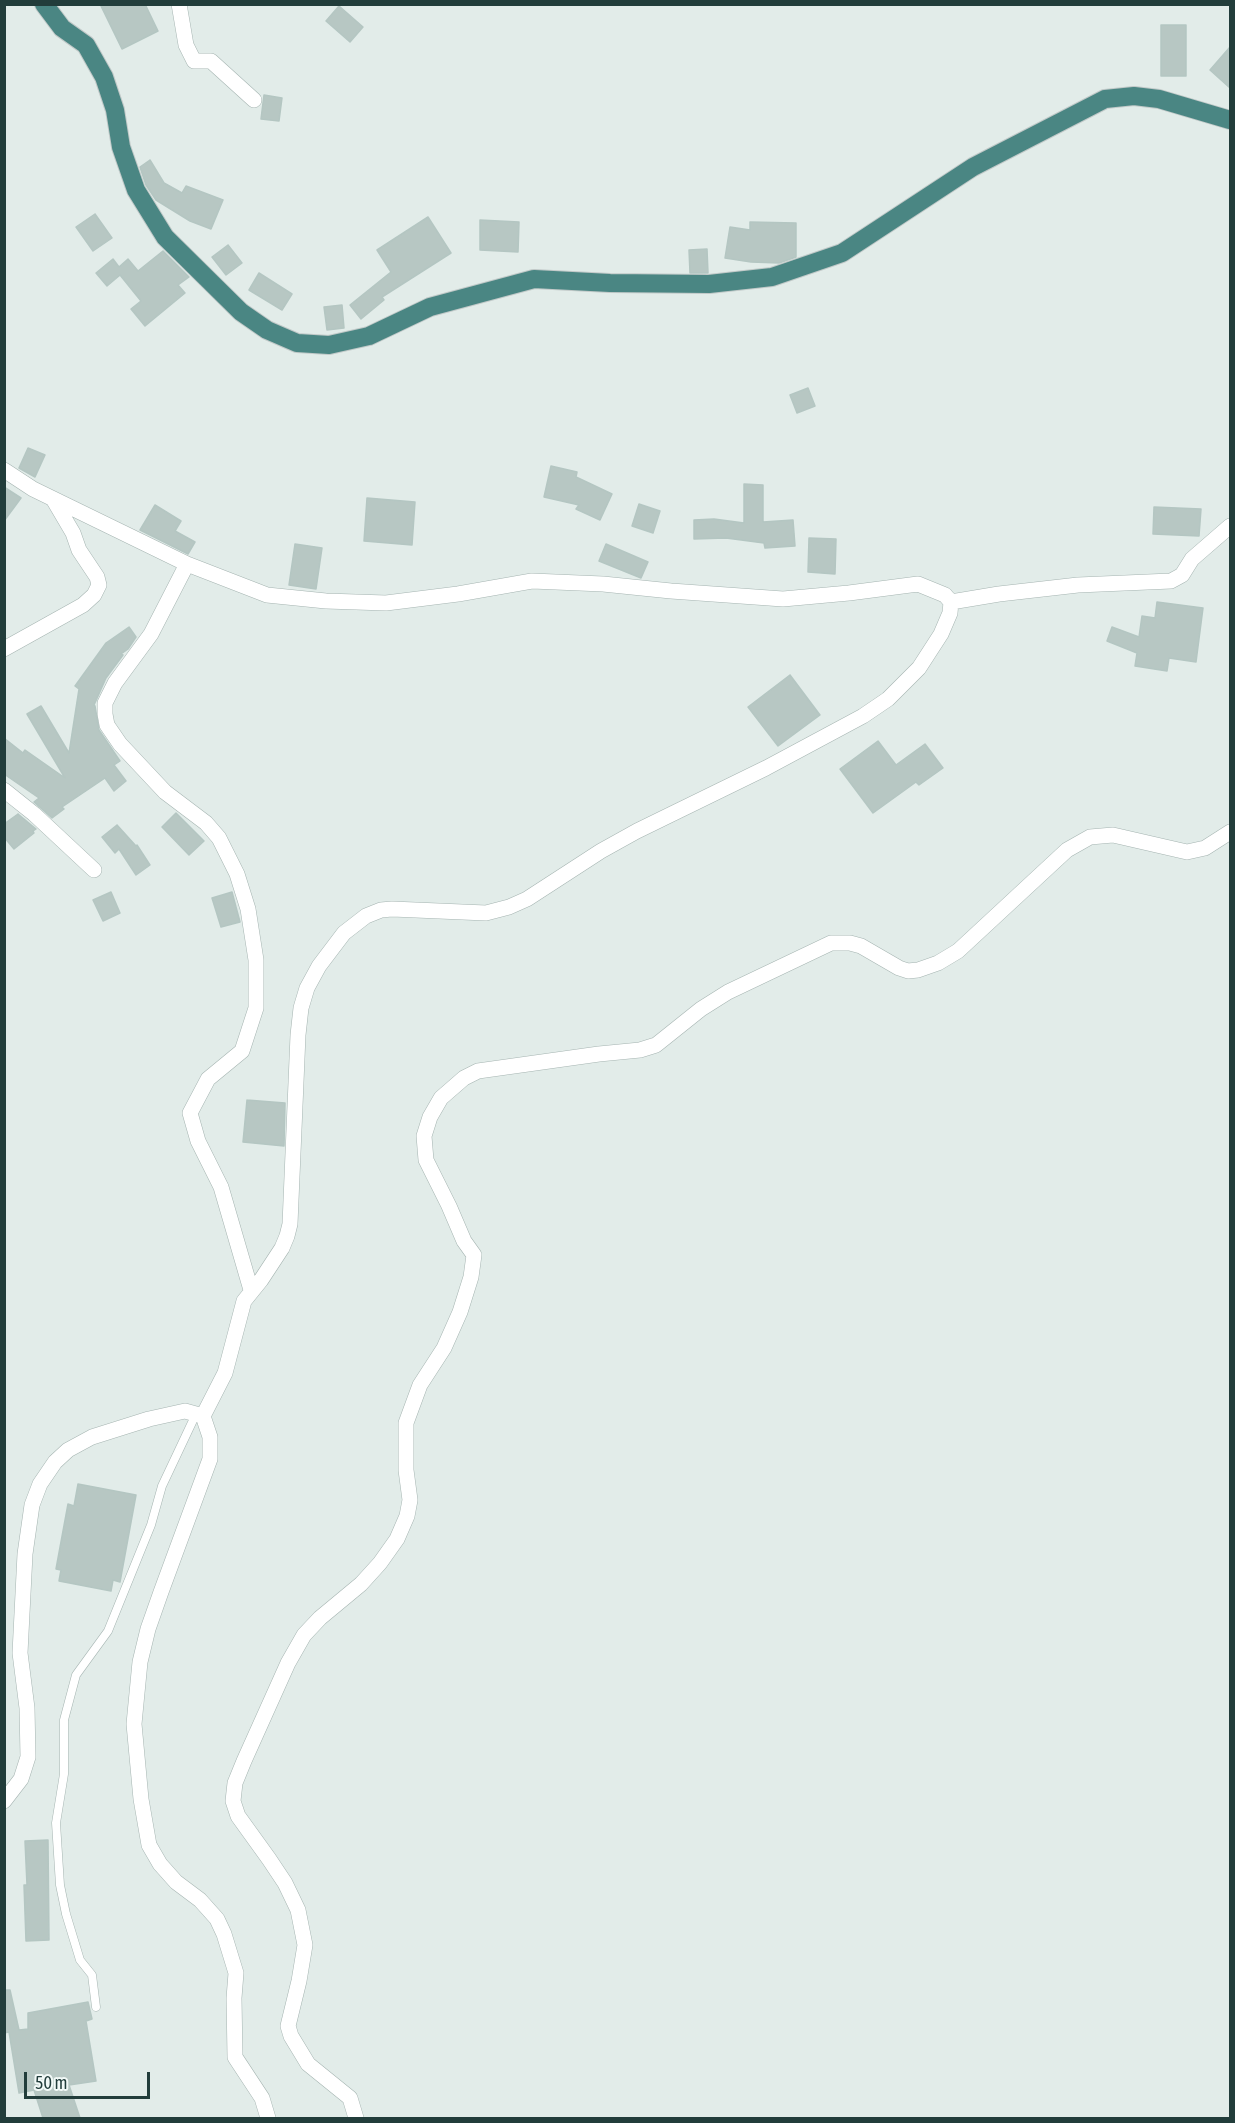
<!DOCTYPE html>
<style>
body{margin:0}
#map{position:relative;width:1235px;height:2123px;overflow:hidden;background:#e2ece9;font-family:"Asap Condensed",sans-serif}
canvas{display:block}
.frame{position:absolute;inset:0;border:6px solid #223d3b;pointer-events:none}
.scale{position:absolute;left:24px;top:2072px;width:126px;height:27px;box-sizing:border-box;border:3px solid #223d3b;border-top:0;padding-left:8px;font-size:18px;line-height:21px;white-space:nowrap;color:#223d3b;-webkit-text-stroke:4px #f2f9f7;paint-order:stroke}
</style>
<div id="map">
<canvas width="1235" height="2123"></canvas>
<div class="frame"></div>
<div class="scale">50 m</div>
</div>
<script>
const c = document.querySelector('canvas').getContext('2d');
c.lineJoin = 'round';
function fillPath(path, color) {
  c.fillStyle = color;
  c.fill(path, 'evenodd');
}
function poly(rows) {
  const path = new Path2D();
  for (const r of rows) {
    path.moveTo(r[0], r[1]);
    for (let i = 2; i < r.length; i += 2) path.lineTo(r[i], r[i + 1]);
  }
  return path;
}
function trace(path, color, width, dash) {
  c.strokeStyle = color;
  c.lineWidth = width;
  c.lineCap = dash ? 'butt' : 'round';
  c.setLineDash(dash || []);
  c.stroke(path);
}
const building = poly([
 [100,4,145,4,158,31,122,49,100,4],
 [339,6,363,27,350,42,326,21,339,6],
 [1161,25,1186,25,1186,76,1161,76,1161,25],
 [1230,47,1230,88,1210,70,1230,47],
 [264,95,282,98,279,121,261,119,264,95],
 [150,160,164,183,182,193,186,186,223,200,211,229,190,221,156,200,146,185,140,167,150,160],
 [95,214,112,238,93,251,76,227,95,214],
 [428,217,451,253,382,297,384,300,361,319,350,305,391,272,377,250,428,217],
 [480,220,519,222,518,252,480,250,480,220],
 [750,222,796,223,796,257,779,263,751,262,725,258,730,227,750,230,750,222],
 [228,245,242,263,226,275,212,257,228,245],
 [707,249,708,273,690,273,689,250,707,249],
 [163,251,189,277,178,285,185,293,145,326,131,309,141,301,120,275,107,286,96,273,113,259,119,267,128,259,138,271,163,251],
 [259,273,292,294,282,310,249,290,259,273],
 [342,305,344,328,327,330,324,307,342,305],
 [808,388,815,406,797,413,790,395,808,388],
 [28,448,45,455,35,477,19,468,28,448],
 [551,466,577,472,576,477,612,494,600,520,576,509,579,505,544,497,551,466],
 [744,484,763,485,763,522,793,520,795,546,765,548,764,543,726,538,694,539,694,520,714,519,744,523,744,484],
 [4,487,21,498,4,521,4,487],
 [367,498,415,502,412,545,364,541,367,498],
 [639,504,660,511,653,533,632,526,639,504],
 [155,505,181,521,175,531,195,542,188,554,140,530,155,505],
 [1154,507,1201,509,1199,536,1153,534,1154,507],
 [809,538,836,539,835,574,808,572,809,538],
 [295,544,322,548,316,589,289,585,295,544],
 [606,544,648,562,641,578,599,561,606,544],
 [1157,602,1203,608,1196,662,1169,658,1167,671,1135,666,1137,653,1107,641,1112,627,1139,637,1142,616,1155,618,1157,602],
 [129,627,136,637,128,649,121,654,123,655,106,678,94,705,95,706,99,730,120,761,114,765,126,781,114,791,105,778,62,807,64,809,52,818,34,802,39,798,4,774,4,738,23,753,25,750,65,778,27,714,41,706,69,753,79,689,75,686,106,643,129,627],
 [790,675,820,715,778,746,748,707,790,675],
 [878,741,896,765,925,744,943,768,919,785,916,782,873,813,840,769,878,741],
 [176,813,204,841,189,855,162,827,176,813],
 [18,814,36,829,33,831,34,833,14,849,4,837,4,824,18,814],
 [117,825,136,846,137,845,150,865,136,875,119,849,115,853,102,837,117,825],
 [111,892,120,913,103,921,93,900,111,892],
 [232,892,240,922,221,927,212,898,232,892],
 [247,1100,285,1103,284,1146,243,1142,247,1100],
 [78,1484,136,1495,120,1582,113,1580,111,1591,59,1581,61,1570,56,1569,68,1504,74,1506,78,1484],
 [48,1840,49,1940,26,1941,24,1885,27,1885,25,1841,48,1840],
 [4,1990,10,1990,19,2030,28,2029,28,2013,88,2002,92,2019,86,2021,96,2081,69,2085,80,2118,43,2118,34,2090,19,2093,9,2032,4,2033,4,1990]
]);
const service = poly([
 [96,2007,92,1975,80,1960,66,1914,60,1885,56,1823,64,1774,64,1720,76,1675,108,1631,151,1525,162,1486,196,1414]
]);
const minor = poly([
 [179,4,186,45,194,61,211,61,254,100],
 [4,470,33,489,187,564,267,595,326,601,386,603,458,594,532,581,603,584,671,591,783,599,849,593,918,584,945,595,951,602,950,613,941,634,919,668,888,699,863,716,766,768,637,831,601,851,527,899,509,907,486,913,392,909,381,910,366,916,344,933,319,966,307,988,301,1008,298,1035,290,1224,287,1236,282,1248,261,1280,244,1301,225,1373,203,1416],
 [187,564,151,634,115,683,105,703,105,714,107,725,120,744,165,792,206,823,219,838,237,874,248,909,256,960,256,1008,242,1051,208,1079,190,1113,198,1141,221,1187,251,1290],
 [951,602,999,594,1078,585,1171,581,1182,575,1192,559,1230,526],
 [4,649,83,605,94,595,99,585,97,577,79,550,73,533,53,499],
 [4,790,34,814,94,870],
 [4,1801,21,1779,28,1757,27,1708,20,1653,25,1554,32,1505,40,1484,55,1462,68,1450,92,1437,149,1419,185,1411,203,1416,210,1437,210,1459,161,1592,148,1629,140,1662,134,1724,141,1799,149,1845,160,1864,176,1882,200,1900,217,1919,224,1934,236,1973,234,1998,235,2057,262,2098,268,2118],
 [356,2118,350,2098,308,2064,291,2036,288,2026,299,1981,305,1945,298,1910,285,1883,269,1859,238,1816,233,1801,235,1783,244,1761,288,1663,304,1635,320,1618,361,1584,380,1563,397,1539,407,1516,410,1500,406,1470,406,1423,420,1385,444,1348,460,1312,471,1277,474,1255,464,1241,449,1206,426,1160,424,1136,430,1117,441,1098,464,1078,478,1071,599,1054,640,1050,656,1045,701,1009,728,992,831,943,850,943,861,946,899,968,908,971,918,970,938,963,958,951,1067,850,1090,837,1113,835,1187,852,1205,848,1230,832]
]);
const trunk = poly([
 [44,4,62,28,86,45,104,77,115,110,121,147,136,190,165,237,241,312,267,330,297,343,329,345,369,336,430,307,534,279,610,283,709,284,772,277,842,253,973,167,1105,99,1134,96,1159,99,1230,120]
]);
fillPath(building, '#b7c7c3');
trace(building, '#b4c6c2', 1.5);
trace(service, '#a5b4b1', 9);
trace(minor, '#a5b4b1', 16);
trace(trunk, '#c1c9c8', 20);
trace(service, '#fff', 8);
trace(minor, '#fff', 15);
trace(trunk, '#4a8683', 18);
</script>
